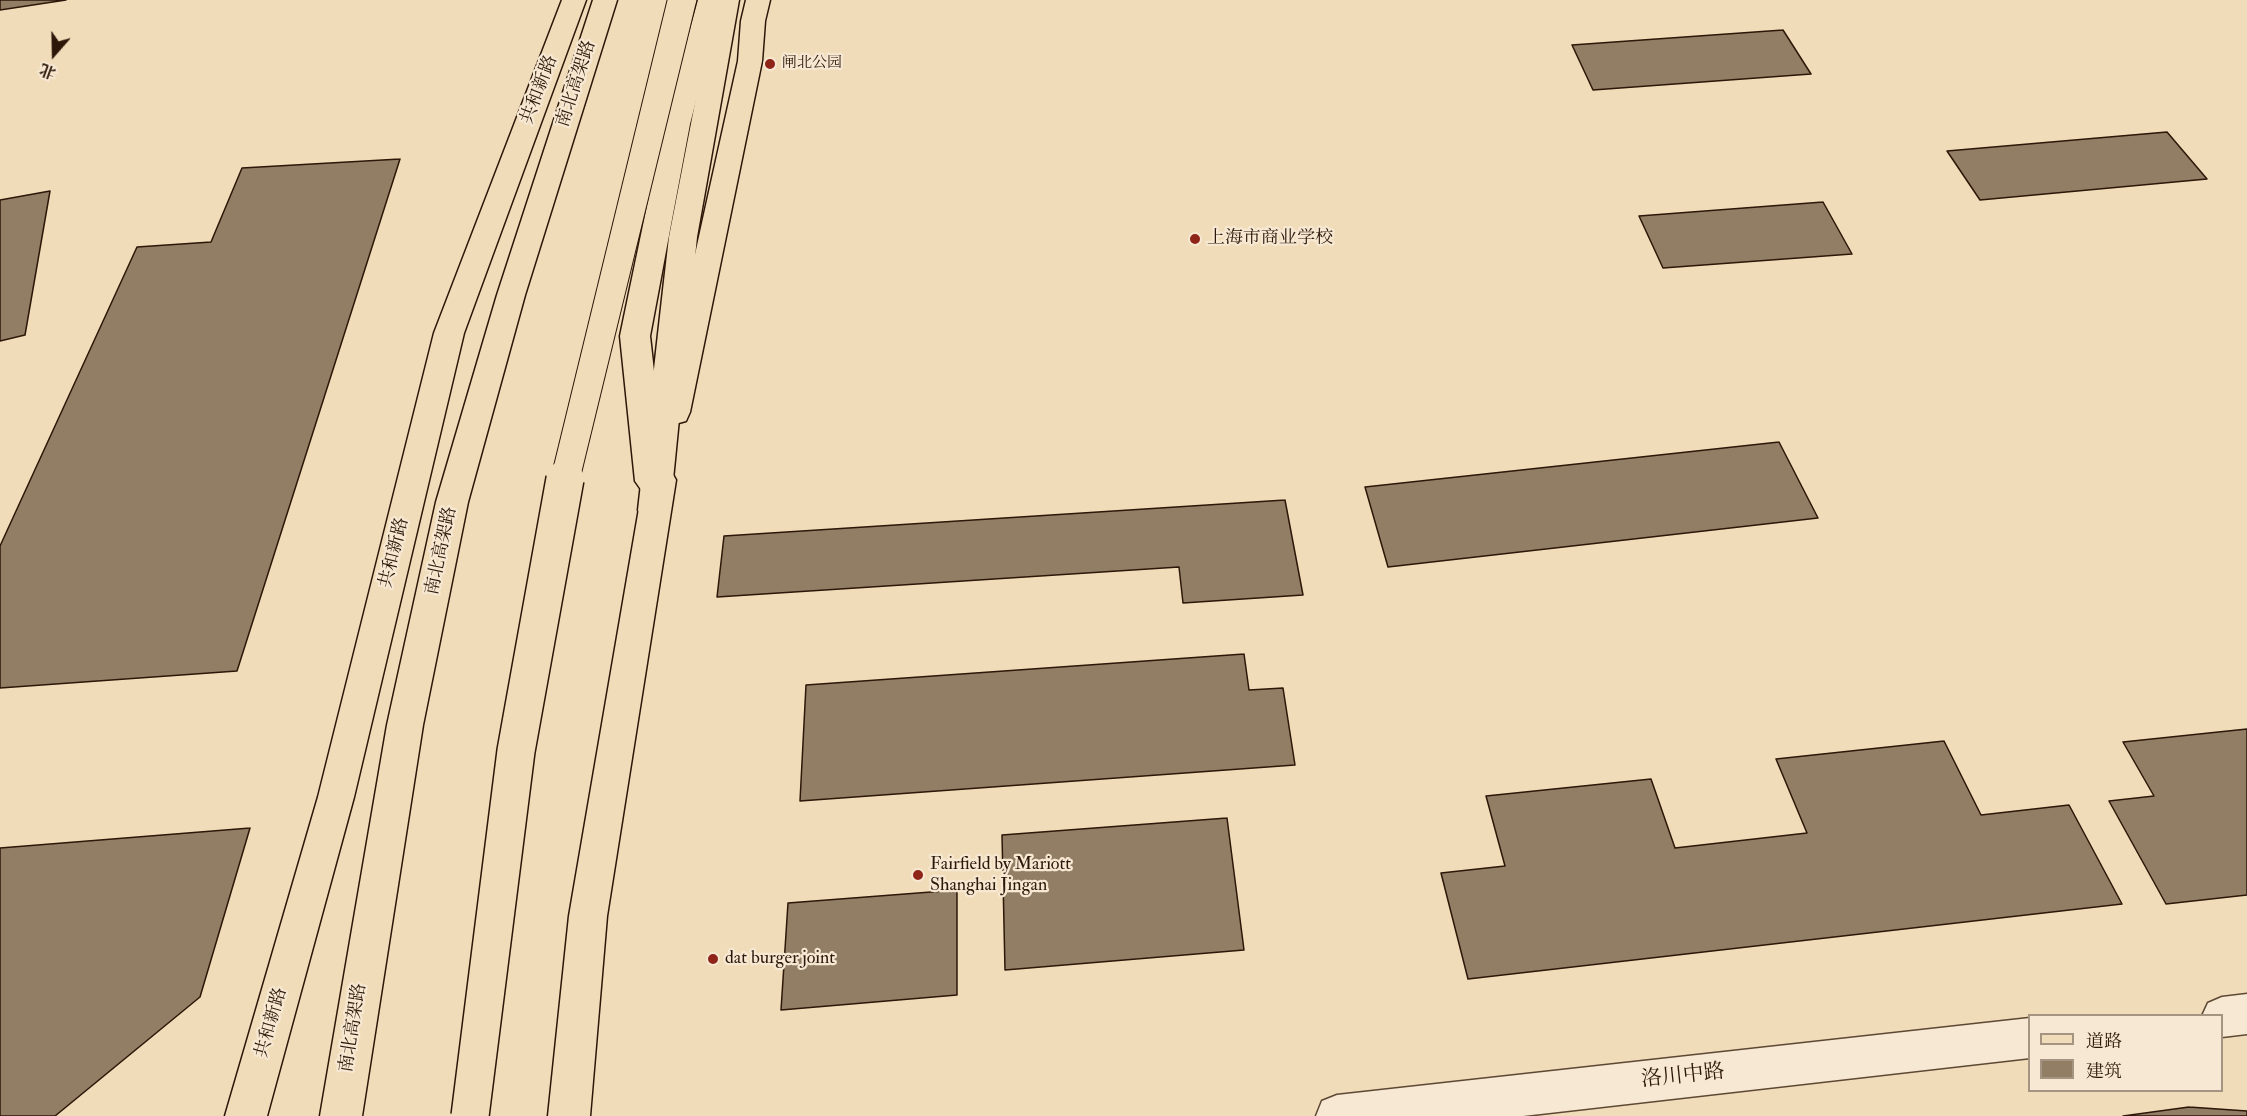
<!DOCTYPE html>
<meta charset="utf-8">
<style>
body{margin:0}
#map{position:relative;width:2247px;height:1116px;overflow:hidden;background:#f1dcba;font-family:"IM FELL Double Pica","Noto Serif SC",serif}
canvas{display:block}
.legend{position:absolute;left:2028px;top:1014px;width:195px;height:78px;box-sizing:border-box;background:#f6e8d2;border:2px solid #a59481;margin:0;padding:8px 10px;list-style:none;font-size:18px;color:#2c1708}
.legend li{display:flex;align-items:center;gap:12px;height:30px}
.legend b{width:30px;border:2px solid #a59481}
.north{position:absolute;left:24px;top:24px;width:60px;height:60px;-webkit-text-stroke:4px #f6e8d2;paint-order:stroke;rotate:200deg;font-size:16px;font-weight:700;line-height:24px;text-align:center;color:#2c1708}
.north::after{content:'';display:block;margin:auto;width:21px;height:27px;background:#2c1708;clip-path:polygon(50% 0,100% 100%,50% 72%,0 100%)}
</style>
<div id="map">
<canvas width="2247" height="1116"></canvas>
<ul class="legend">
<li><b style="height:8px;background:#f1dcba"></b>道路</li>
<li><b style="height:16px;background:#927d65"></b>建筑</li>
</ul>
<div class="north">北</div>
</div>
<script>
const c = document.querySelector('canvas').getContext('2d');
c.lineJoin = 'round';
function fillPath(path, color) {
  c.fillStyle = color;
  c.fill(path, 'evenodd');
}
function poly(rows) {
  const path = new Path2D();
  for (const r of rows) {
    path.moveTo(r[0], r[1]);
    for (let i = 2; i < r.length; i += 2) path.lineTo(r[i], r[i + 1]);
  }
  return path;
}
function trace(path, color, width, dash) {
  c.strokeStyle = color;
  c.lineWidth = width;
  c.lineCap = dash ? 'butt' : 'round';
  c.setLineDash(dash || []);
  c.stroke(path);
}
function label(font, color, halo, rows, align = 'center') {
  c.font = font + ' "IM FELL Double Pica","Noto Serif SC",serif';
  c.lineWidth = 4.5;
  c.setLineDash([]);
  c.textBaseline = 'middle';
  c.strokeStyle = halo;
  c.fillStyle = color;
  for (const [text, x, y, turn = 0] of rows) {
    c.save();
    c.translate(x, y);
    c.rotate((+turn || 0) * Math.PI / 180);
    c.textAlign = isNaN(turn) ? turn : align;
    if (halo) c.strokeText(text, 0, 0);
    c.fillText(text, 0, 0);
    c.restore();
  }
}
const building = poly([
 [0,0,66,0,0,10,0,0],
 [1783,30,1811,74,1593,90,1572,45,1783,30],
 [2167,132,2207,179,1980,200,1947,151,2167,132],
 [400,159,237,671,0,688,0,546,137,247,211,242,242,168,400,159],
 [50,191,25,335,0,341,0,200,50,191],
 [1823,202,1852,254,1663,268,1639,216,1823,202],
 [1779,442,1818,518,1388,567,1365,487,1779,442],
 [1285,500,1303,595,1183,603,1179,567,717,597,724,536,1285,500],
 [1244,654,1249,690,1283,688,1295,765,800,801,806,685,1244,654],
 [2247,729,2247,895,2166,904,2109,801,2154,796,2123,742,2247,729],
 [1944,741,1981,815,2069,805,2122,904,1468,979,1441,873,1505,866,1486,796,1651,779,1675,848,1807,833,1776,759,1944,741],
 [1227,818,1244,950,1005,970,1002,835,1227,818],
 [250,828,200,997,55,1116,0,1116,0,848,250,828],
 [957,890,957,995,781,1010,788,903,957,890],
 [2189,1107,2247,1111,2247,1116,2123,1116,2189,1107]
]);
const street = poly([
 [2247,994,2247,1034,2222,1037,2222,1016,2202,1016,2208,1003,2222,997,2247,994],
 [2030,1018,2030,1058,1523,1116,1316,1116,1322,1101,1337,1095,2030,1018]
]);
const primary = poly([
 [562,0,586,0,464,333,354,797,267,1116,225,1116,318,797,434,333,562,0],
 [698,0,722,0,690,124,650,336,665,469,671,471,676,480,607,916,590,1116,548,1116,569,916,642,491,635,481,620,336,664,124,698,0],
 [746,0,770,0,765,21,762,61,690,412,686,421,675,424,664,421,660,412,738,61,741,21,746,0]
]);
const highway = poly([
 [593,0,617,0,525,295,468,502,423,725,362,1116,320,1116,387,725,436,502,497,295,593,0],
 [715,0,739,0,697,237,670,510,665,520,654,523,643,520,638,510,669,237,715,0]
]);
const highwayBridgeFar1 = poly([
 [565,480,682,0]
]);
const highwayBridge = poly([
 [470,1116,516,751,565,479]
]);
const markers = [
 [770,64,6,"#8f2418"],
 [1195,239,6,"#8f2418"],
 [918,875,6,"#8f2418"],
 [713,959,6,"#8f2418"]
];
const farPoinames = [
 ["闸北公园",782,64]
];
const streetNames = [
 ["南北高架路",577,84,-72],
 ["共和新路",540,90,-69],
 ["南北高架路",442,551,-78],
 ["共和新路",395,553,-76],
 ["共和新路",272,1023,-74],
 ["南北高架路",354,1028,-81]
];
const poiNames = [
 ["上海市商业学校",1207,239],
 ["Fairfield by Mariott",930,865],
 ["Shanghai Jingan",930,886],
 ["dat burger joint",725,959]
];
const nearStreetnames = [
 ["洛川中路",1683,1077,-6]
];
fillPath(building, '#927d65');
trace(building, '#2c1708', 1.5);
trace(street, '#5d4834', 3);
trace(primary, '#2c1708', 3);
trace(highway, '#2c1708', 3);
fillPath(street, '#f6e8d2');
fillPath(primary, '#f1dcba');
fillPath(highway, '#f1dcba');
trace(highwayBridgeFar1, '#2c1708', 30, []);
trace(highwayBridge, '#2c1708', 40, []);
trace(highwayBridgeFar1, '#f1dcba', 28);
trace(highwayBridge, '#f1dcba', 37);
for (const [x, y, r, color] of markers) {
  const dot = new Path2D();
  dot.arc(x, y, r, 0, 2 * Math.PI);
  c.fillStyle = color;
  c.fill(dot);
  trace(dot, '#f6e8d2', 2);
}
label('15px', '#2c1708', '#f6e8d2', farPoinames, 'left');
label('18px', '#2c1708', '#f6e8d2', streetNames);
label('18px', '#2c1708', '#f6e8d2', poiNames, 'left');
label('21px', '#2c1708', '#f6e8d2', nearStreetnames);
</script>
